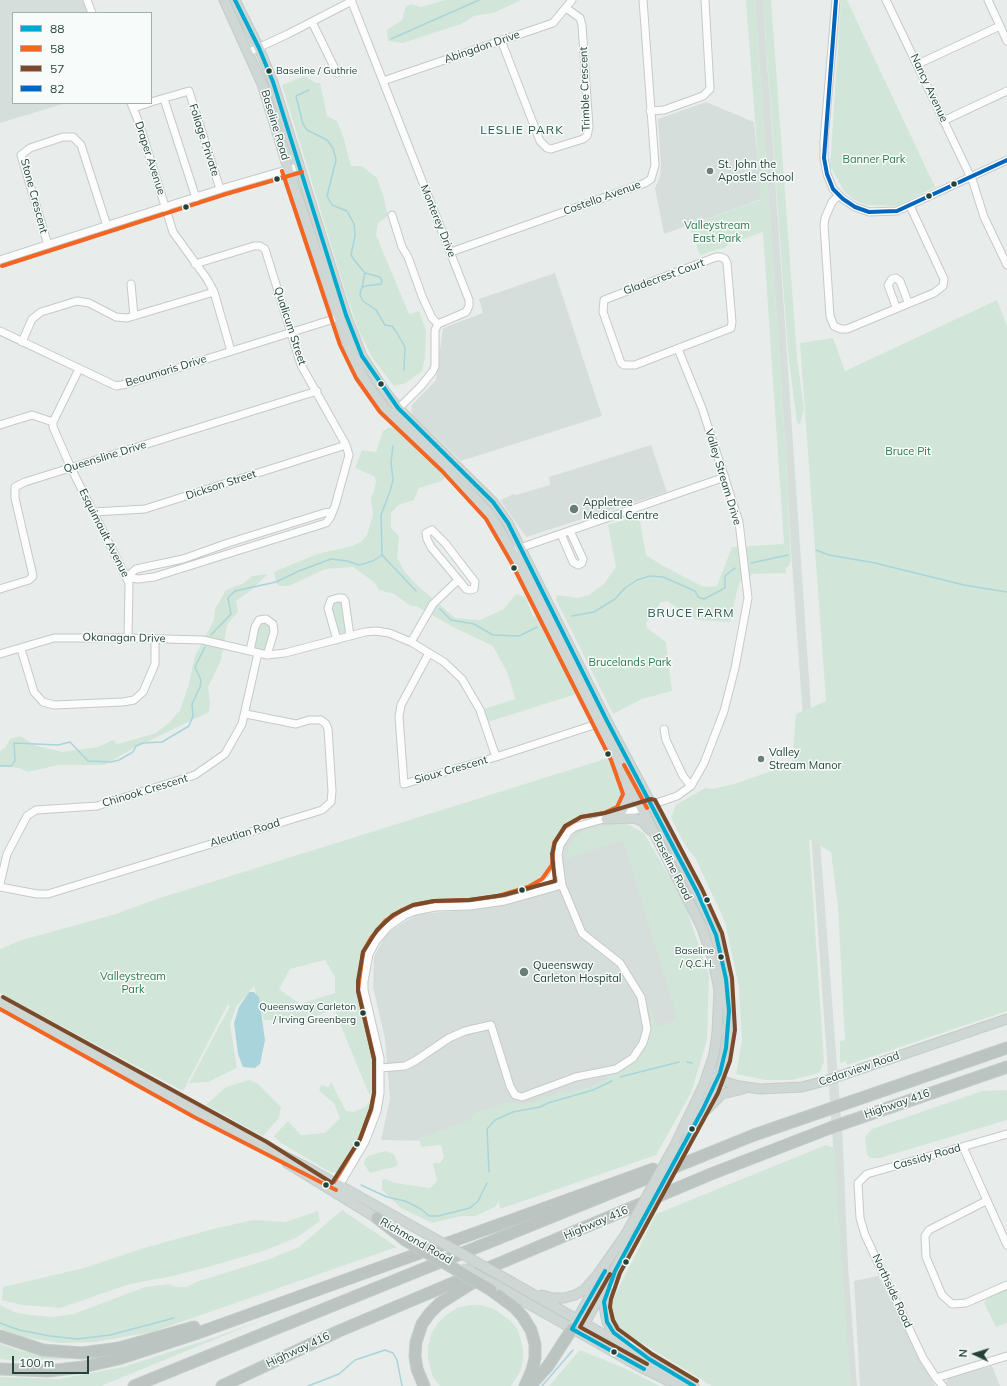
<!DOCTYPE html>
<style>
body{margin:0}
#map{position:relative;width:1007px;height:1386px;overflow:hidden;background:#e8edeb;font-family:Mulish,sans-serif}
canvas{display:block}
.legend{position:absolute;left:12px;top:12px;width:140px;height:92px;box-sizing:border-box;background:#f7fbf9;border:1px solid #a3b1ad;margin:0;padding:5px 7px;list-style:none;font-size:12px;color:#24423a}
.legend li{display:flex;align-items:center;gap:8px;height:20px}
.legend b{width:20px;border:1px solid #a3b1ad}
.north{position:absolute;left:955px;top:1334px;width:40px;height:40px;-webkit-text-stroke:3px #f7fbf9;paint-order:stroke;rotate:274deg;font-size:11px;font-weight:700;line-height:16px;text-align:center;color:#24423a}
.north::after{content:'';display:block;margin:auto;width:14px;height:18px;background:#24423a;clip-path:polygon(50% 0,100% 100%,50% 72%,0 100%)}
.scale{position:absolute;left:12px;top:1356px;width:77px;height:18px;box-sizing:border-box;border:2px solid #24423a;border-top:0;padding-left:5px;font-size:12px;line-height:14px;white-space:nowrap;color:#24423a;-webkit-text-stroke:3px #f7fbf9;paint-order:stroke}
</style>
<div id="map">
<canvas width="1007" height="1386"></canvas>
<ul class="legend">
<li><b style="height:5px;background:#00a9ce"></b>88</li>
<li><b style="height:5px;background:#f26522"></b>58</li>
<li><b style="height:5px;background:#7a4b2a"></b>57</li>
<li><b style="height:5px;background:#0065bd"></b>82</li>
</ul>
<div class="north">N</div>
<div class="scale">100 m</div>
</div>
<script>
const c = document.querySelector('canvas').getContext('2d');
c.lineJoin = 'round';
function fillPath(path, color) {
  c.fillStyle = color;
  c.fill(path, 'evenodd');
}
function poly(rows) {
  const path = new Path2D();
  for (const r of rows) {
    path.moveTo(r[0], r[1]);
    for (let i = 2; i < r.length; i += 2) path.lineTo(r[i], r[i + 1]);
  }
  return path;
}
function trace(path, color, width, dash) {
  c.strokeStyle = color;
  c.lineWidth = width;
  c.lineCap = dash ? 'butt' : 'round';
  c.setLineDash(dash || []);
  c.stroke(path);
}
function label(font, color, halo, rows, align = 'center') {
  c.font = font + ' Mulish,sans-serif';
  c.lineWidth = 3;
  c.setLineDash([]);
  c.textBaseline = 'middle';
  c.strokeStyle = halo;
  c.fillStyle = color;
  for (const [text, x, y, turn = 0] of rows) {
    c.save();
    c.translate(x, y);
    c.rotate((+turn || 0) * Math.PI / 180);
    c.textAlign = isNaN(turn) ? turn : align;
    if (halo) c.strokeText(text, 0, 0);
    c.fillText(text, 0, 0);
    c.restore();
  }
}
const built = poly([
 [0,0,82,0,88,13,13,13,13,103,66,103,0,123],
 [755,0,763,0,820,841,843,1146,848,1266,857,1386,850,1386,791,549,785,441],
 [706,102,754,122,762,199,664,234,655,188,660,177,661,165,658,119],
 [555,273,602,416,461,461,413,415,411,410,412,405,436,380,443,328,483,313,479,299],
 [651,445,667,492,526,537,500,500,514,494,516,495,550,485,549,477],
 [620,821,631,833,689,1020,653,1055,589,1093,431,1141,381,1140,390,1099,385,1039,373,987,374,957,384,938,393,929,418,914,478,909,529,899,555,880,562,866,564,846,577,829,596,824],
 [878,1276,935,1386,860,1386,854,1281],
 [992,1366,1000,1386,948,1386,946,1382,950,1376]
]);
const green = poly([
 [445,0,522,0,493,13,474,16,461,24,403,43,388,41,387,30,402,20,406,6,411,4,421,7],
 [746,0,755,0,785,441,791,561,788,567,786,567,786,573,753,574,739,583,730,622,698,620,684,614,682,611,667,601,661,602,646,623,647,628,666,642,672,691,642,699,613,714,556,600,557,595,578,598,589,595,604,584,616,567,608,525,639,515,646,555,663,566,704,587,717,586,732,547,784,544,763,232,729,244,725,248,718,249,700,255,689,225,761,200],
 [763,0,771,0,797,358,804,409,800,424,797,423,788,353],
 [841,0,847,0,935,187,897,206,866,205,854,200,844,191,830,166],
 [305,76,316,83,320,83,327,116,337,121,344,139,351,166,362,166,377,178,383,195,388,216,378,223,376,235,409,314,419,311,426,330,425,358,422,371,406,383,394,386,373,359,359,331,348,300,282,85],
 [997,300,1007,326,1007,1011,847,1065,846,1061,840,1063,840,1041,845,1040,838,907,831,852,809,839,824,1062,819,1073,792,1080,765,1080,736,1074,742,1040,739,987,725,922,695,857,690,852,682,840,671,817,676,805,705,788,713,789,734,784,792,764,796,714,826,701,800,343,833,338,845,371],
 [390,427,395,429,445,477,442,481,419,488,414,500,398,505,391,513,391,528,399,536,397,557,404,571,417,585,455,618,480,620,504,609,516,594,526,597,533,617,536,616,549,639,576,694,488,722,484,709,515,699,508,674,493,646,457,629,416,606,411,606,394,594,379,590,374,582,353,567,325,569,289,586,279,586,276,582,274,572,317,554,352,546,361,542,367,535,373,515,371,498,375,488,376,481,374,476,355,468,362,450,376,452,383,431],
 [268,574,250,591,236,601,238,611,227,625,221,660,208,687,210,703,209,712,130,750,104,765,58,765,28,772,19,768,0,766,0,751,5,748,10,739,20,736,37,746,62,752,98,747,113,740,117,744,122,743,156,733,169,723,180,710,188,687,195,656,214,620,215,609,226,590,244,583,252,576],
 [337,599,343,602,347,632,344,634,338,632,330,606],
 [267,622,273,626,267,648,264,651,258,650,255,648,254,644,259,624],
 [608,758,621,787,622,802,617,809,609,812,575,819,564,828,555,841,552,866,548,876,528,888,485,900,432,902,410,907,384,923,369,942,360,965,359,992,376,1060,375,1089,373,1093,369,1094,334,1009,295,1025,273,1020,264,1020,254,986,236,1007,230,1025,237,1068,208,1082,189,1083,230,1006,228,1004,183,1091,0,993,0,949,22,940,116,914,157,899],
 [325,960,335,977,335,993,300,1004,279,989,290,969],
 [625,823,644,833,684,902,709,975,707,1040,691,1093,656,1155,500,1209,499,1201,495,1207,475,1216,461,1216,432,1223,401,1208,382,1190,382,1180,385,1179,395,1183,430,1188,437,1181,433,1163,440,1163,444,1157,441,1145,421,1147,419,1138,471,1120,474,1113,509,1102,524,1105,566,1091,570,1092,590,1087,607,1080,606,1075,623,1070,636,1060,645,1051,651,1029,650,1006,657,1027,678,1020,623,840,566,859,569,844,584,829],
 [249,1080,257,1083,281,1107,279,1118,263,1136,206,1105,226,1087],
 [331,1082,346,1111,354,1112,367,1106,368,1102,372,1105,366,1127,360,1142,350,1159,341,1170,336,1173,330,1172,281,1143,274,1136,288,1121,301,1135,325,1133,340,1118,334,1103,319,1091,321,1085,329,1087],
 [1007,1090,1007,1120,880,1158,870,1158,867,1155,865,1137,872,1129,982,1091],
 [826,1145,834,1148,850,1386,712,1386,622,1331,611,1315,613,1299,656,1214],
 [385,1151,394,1154,398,1164,397,1166,370,1173,364,1164,365,1159,368,1156],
 [342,1210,397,1247,152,1332,95,1342,59,1343,18,1336,0,1328,0,1305,14,1312,29,1315,52,1317,74,1314,145,1287,169,1284,176,1287,187,1287,196,1282,267,1260,299,1247],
 [318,1211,320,1221,296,1238,263,1251,211,1266,173,1276,130,1284,60,1308,22,1305,2,1300,3,1287,84,1268,144,1248,213,1229,253,1220,285,1222],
 [1007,1289,1007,1323,996,1327,984,1303,988,1297],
 [470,1305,482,1305,494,1309,510,1320,518,1330,523,1348,523,1360,520,1372,511,1386,440,1386,433,1377,428,1359,428,1347,431,1334,438,1323,446,1315,457,1308],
 [267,1318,101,1386,0,1386,0,1377,59,1379,123,1367,216,1337],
 [0,1344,21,1351,71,1359,19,1361,0,1359],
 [580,1350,624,1368,660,1386,549,1386]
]);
const water = poly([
 [249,992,254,992,259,997,265,1040,260,1064,255,1068,243,1067,238,1054,234,1023,239,1007]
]);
const stream = poly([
 [391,39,479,0],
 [309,90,296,96,303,124,307,130,327,140,333,148,336,160,327,196,332,205,347,211,354,224,355,236,351,255,355,261,365,273,380,277,382,281,381,284,365,286,361,289,360,295,363,301,376,310,385,325,392,326,397,333,405,347,404,370],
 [362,287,365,273],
 [816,550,829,555,875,563,964,585,1007,592],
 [382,555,416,591],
 [751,563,788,555],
 [440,609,451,620,474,624,493,635,519,636,537,627],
 [572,616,594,612,615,599,625,588,637,580,650,576,663,577,695,591,698,597,704,599,725,588,725,576,735,568],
 [211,635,231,614,228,598,235,591,276,582,299,571,331,559,347,561,359,565,373,561,382,555,381,515,390,491,393,480,391,462,393,446],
 [0,766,11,766,15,761,14,743,58,745,70,742,88,761,111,762,119,760,133,752,136,746,143,743,162,742,189,726,193,716,192,704,200,687,201,680,195,667,205,647],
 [687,1062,692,1063],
 [620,1077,679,1062],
 [489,1172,487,1129,495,1120,513,1112,540,1107,548,1103,593,1090,612,1081],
 [361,1185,387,1197,405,1201,421,1209,429,1216,438,1216,470,1208,478,1201,487,1183],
 [0,1323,19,1330,50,1336,77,1339,110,1335,174,1318],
 [308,1386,339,1374,355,1360,385,1350,393,1353,397,1360,402,1386],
 [542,1386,573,1350]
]);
const minor = poly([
 [87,0,92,13],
 [351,0,469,300,469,306,466,312,438,324,435,330,435,366,433,371,421,386,395,412],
 [836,0,824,141,824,158,827,174,833,189,843,199,855,207,869,212,897,211,1007,160],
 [886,0,973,182,984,217,1007,265],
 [988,0,1007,41],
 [312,22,337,73],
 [501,40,540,141,547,148,551,149,583,139,587,136,589,127,582,25,580,18,566,8],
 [249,52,288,34,352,1],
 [918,64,1000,26],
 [383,81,553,23,572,0],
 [164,99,196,198],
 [151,102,189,91,220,189],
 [131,103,139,123,173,232,207,279,214,292,231,351],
 [133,108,149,103],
 [650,111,664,110,703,96,710,89,705,0],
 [943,121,1007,91],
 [839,195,832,202,825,218,824,225,830,316,834,326,841,329,847,329,934,293,943,286,944,279,910,206],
 [392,215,402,247,408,257,422,296,432,318,438,324],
 [48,245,21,155,30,148,63,137,73,137,81,145,107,226],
 [451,252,645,183,651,179,655,165,643,0],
 [716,257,721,257,725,259,727,263,732,322,731,328,635,365,624,365,621,363,603,312,604,300,716,257],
 [0,260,224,188,300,166],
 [131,284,134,316],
 [896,307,888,285,892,279,896,278,900,281,908,302],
 [0,331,116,386,127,384,337,318],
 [22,342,32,319,41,312,77,301,89,303,116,317,127,318,214,292],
 [79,369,53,422,53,427,71,468,129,583,128,638],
 [0,425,32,415,53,422],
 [94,512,145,509,346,445],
 [432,530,445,543,475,582,474,589,470,590,466,589,431,547,427,539,426,533,432,530],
 [561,534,573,562,578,565,582,563,583,559,570,531],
 [517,549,725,477],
 [127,577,138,579,154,577,326,523,330,518,335,506,349,455,346,445,301,365,265,249,260,246,254,246,195,264],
 [127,577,136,569,183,559,228,543,324,513,332,512],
 [0,589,29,580,33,576,15,498,15,487,25,482,317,391],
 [337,640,328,608,331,600,338,598,343,598,345,601,350,636],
 [411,642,433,604,458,580],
 [21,649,34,692,43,702,54,705,123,702,134,700,143,692,155,664,155,639],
 [250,651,255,627,259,620,266,619,273,624,274,632,267,655],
 [429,653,401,705,399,717,404,784,496,757,603,722],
 [0,654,54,638,128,638,203,640,267,655,285,653,365,632,376,631,389,633,411,642,444,662,462,679,480,710,496,757],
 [664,729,666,740,683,776,691,786],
 [0,884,7,854,27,816,36,810,97,806,195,775,225,754,242,724,258,653],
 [0,887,37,894,48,894,322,810,331,802,332,791,328,729,326,724,321,720,309,720,296,724,246,714],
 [537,889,551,879,558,867],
 [380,1068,405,1066,415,1061,449,1038,465,1031,491,1025,510,1086,515,1095,522,1097,576,1077,616,1069,633,1058,643,1043,647,1029,641,997,620,963,582,933,562,885,558,855,560,845,569,831,575,827,636,810,677,796,691,786,704,763,724,711,735,668,748,598,739,522,702,408,678,349],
 [963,1147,1007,1245],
 [336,1188,343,1179,365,1142,377,1111,380,1093,380,1058,364,990,364,981,369,954,376,941,389,926,405,915,415,911,435,907,470,906,505,901,562,885],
 [986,1201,929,1230,925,1236,926,1257,942,1295,952,1304,966,1303,1007,1285],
 [936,1378,1007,1356],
 [943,1386,936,1378,923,1358,865,1235,860,1218,858,1183,867,1174,1007,1134]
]);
const major = poly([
 [224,0,262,84,290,175,352,356,368,386,385,408,446,467,491,515,516,559,702,928,713,961,719,990,717,1033,714,1054,704,1084,675,1145],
 [235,0,259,48,273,82,346,315,362,356,384,390,398,408,493,502,508,523,607,721,652,805,710,920,720,950,726,979,729,1030,726,1048,720,1073,689,1136],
 [611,817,621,812,627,802,629,794,626,783],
 [606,819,634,818,642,821,650,830],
 [0,1002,197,1112,310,1169,423,1232],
 [712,1078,739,1086,760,1089,802,1087,825,1081,1007,1019],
 [707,1109,722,1094,743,1089],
 [287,1163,383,1222],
 [510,1281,694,1386],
 [497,1286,640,1367,679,1386],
 [607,1291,604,1307,607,1322,614,1333,624,1340],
 [542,1295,553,1298,564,1298,575,1295,584,1290,598,1274,626,1234],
 [575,1323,599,1280],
 [582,1328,639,1226]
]);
const highway = poly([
 [377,1218,405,1240],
 [491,1290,514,1307,523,1317,531,1330,535,1344,535,1358,532,1370,525,1386],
 [0,1336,43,1350,82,1353,119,1348,194,1327],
 [0,1369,48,1371,83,1367,118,1359,198,1333,653,1169],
 [134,1386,754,1135,1007,1048],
 [222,1386,339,1331,711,1174,830,1128,1007,1067],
 [424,1386,417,1369,415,1356,416,1342,422,1324,430,1313,439,1304,483,1276],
 [530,1386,548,1366,572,1329]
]);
const majorBridge = poly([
 [639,1226,689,1136],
 [423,1232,510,1281],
 [626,1234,675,1145],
 [464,1268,497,1286]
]);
const highwayBridge = poly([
 [405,1240,491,1290]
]);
const bus1 = poly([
 [235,0,259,48,273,82,346,315,362,356,398,408,493,502,508,523,607,721,697,892,716,935,726,979,729,1011,726,1048,720,1073,703,1109,615,1271,604,1302,607,1322,614,1333,649,1359,694,1386],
 [572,1329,605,1271],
 [572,1329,644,1369]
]);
const bus2 = poly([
 [282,171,340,345,356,378,380,412,442,471,486,519,511,562,611,760,623,794,617,807,604,813,581,817,565,827,554,843,552,865,542,879,528,887,498,896,470,900,434,901,413,905,402,910,385,921,371,938,363,952,358,990,374,1059,374,1093,371,1109,360,1139,334,1182],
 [2,266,226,194,302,172],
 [624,765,647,808],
 [0,1009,194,1117,336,1190]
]);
const bus3 = poly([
 [3,997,267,1142,332,1183,360,1139,371,1109,374,1093,374,1059,358,991,358,981,363,952,377,930,393,915,413,905,434,901,469,900,504,895,555,881,552,854,555,842,565,826,581,817,605,813,651,799,655,800,702,889,722,933,732,978,735,1030,730,1061,718,1093,620,1273,611,1299,610,1307,613,1320,618,1329,652,1354,697,1381],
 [610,1274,580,1327,647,1364]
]);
const bus4 = poly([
 [836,0,824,158,827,174,833,189,843,199,855,207,869,212,897,211,1007,160]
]);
const markers = [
 [269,71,3.5,"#24423a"],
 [710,171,4,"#697e78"],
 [277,179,3.5,"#24423a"],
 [954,184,3.5,"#24423a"],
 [929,196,3.5,"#24423a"],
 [186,207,3.5,"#24423a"],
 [381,384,3.5,"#24423a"],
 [574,509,5,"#697e78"],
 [514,568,3.5,"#24423a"],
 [608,754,3.5,"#24423a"],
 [761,759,4,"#697e78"],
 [522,890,3.5,"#24423a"],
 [707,900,3.5,"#24423a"],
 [721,957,3.5,"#24423a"],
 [524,972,5,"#697e78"],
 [363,1013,3.5,"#24423a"],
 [692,1129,3.5,"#24423a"],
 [357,1144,3.5,"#24423a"],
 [326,1185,3.5,"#24423a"],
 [626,1262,3.5,"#24423a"],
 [614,1352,3.5,"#24423a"]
];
const busNames = [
 ["Baseline / Guthrie",276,71,"left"],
 ["Baseline",714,951],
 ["/ Q.C.H.",714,964],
 ["Queensway Carleton",356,1007],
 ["/ Irving Greenberg",356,1020]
];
const streetNames = [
 ["Abingdon Drive",482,47,-19],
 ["Nancy Avenue",929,88,65],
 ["Trimble Crescent",585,89,-92],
 ["Baseline Road",275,125,73],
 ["Foliage Private",204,140,72],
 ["Draper Avenue",150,158,72],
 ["Stone Crescent",34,196,75],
 ["Costello Avenue",602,198,-20],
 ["Monterey Drive",438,221,68],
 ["Gladecrest Court",664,277,-20],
 ["Qualicum Street",290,326,72],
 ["Beaumaris Drive",166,371,-17],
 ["Queensline Drive",105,457,-17],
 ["Valley Stream Drive",723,477,73],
 ["Dickson Street",221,485,-18],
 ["Esquimault Avenue",104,533,63],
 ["Okanagan Drive",124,638,1],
 ["Sioux Crescent",451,770,-16],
 ["Chinook Crescent",145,791,-17],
 ["Aleutian Road",245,833,-17],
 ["Baseline Road",672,867,63],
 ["Cedarview Road",859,1069,-19],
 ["Highway 416",897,1104,-19],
 ["Cassidy Road",927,1157,-16],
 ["Highway 416",596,1223,-23],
 ["Richmond Road",416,1241,30],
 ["Northside Road",892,1291,65],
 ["Highway 416",298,1350,-25]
];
const parkNames = [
 ["Banner Park",874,160],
 ["Valleystream",717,226],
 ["East Park",717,239],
 ["Bruce Pit",908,452],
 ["Brucelands Park",630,663],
 ["Valleystream",133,977],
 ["Park",133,990]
];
const poiNames = [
 ["St. John the",718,165],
 ["Apostle School",718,178],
 ["Appletree",583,503],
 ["Medical Centre",583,516],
 ["Valley",769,753],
 ["Stream Manor",769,766],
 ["Queensway",533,966],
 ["Carleton Hospital",533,979]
];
const neighbourhoodNames = [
 ["LESLIE PARK",522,130],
 ["BRUCE FARM",691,613]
];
fillPath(built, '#d6dedb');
fillPath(green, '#d1e6d8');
fillPath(water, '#a9d4db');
trace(stream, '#a9d4db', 1.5);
trace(minor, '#c5cac8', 9);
trace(major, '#c3ccc9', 11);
trace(highway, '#c3ccc9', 13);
trace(minor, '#fcfcfc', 7);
trace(major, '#cfd7d5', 9);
trace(highway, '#bcc4c2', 11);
trace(majorBridge, '#c3ccc9', 11, []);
trace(highwayBridge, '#c3ccc9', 13, []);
trace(majorBridge, '#cfd7d5', 9);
trace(highwayBridge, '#bcc4c2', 11);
trace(bus1, '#00a9ce', 4);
trace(bus2, '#f26522', 4);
trace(bus3, '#7a4b2a', 4);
trace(bus4, '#0065bd', 4);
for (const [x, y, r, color] of markers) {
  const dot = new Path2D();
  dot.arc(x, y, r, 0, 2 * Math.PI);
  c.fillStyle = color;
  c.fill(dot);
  trace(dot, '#f7fbf9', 1.5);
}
label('10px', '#24423a', '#f7fbf9', busNames, 'right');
label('11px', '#24423a', '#f7fbf9', streetNames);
label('11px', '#2d7a4b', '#f7fbf9', parkNames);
label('11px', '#24423a', '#f7fbf9', poiNames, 'left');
c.letterSpacing = '1px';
label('12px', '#1f5548', '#f7fbf9', neighbourhoodNames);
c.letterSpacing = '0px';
</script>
